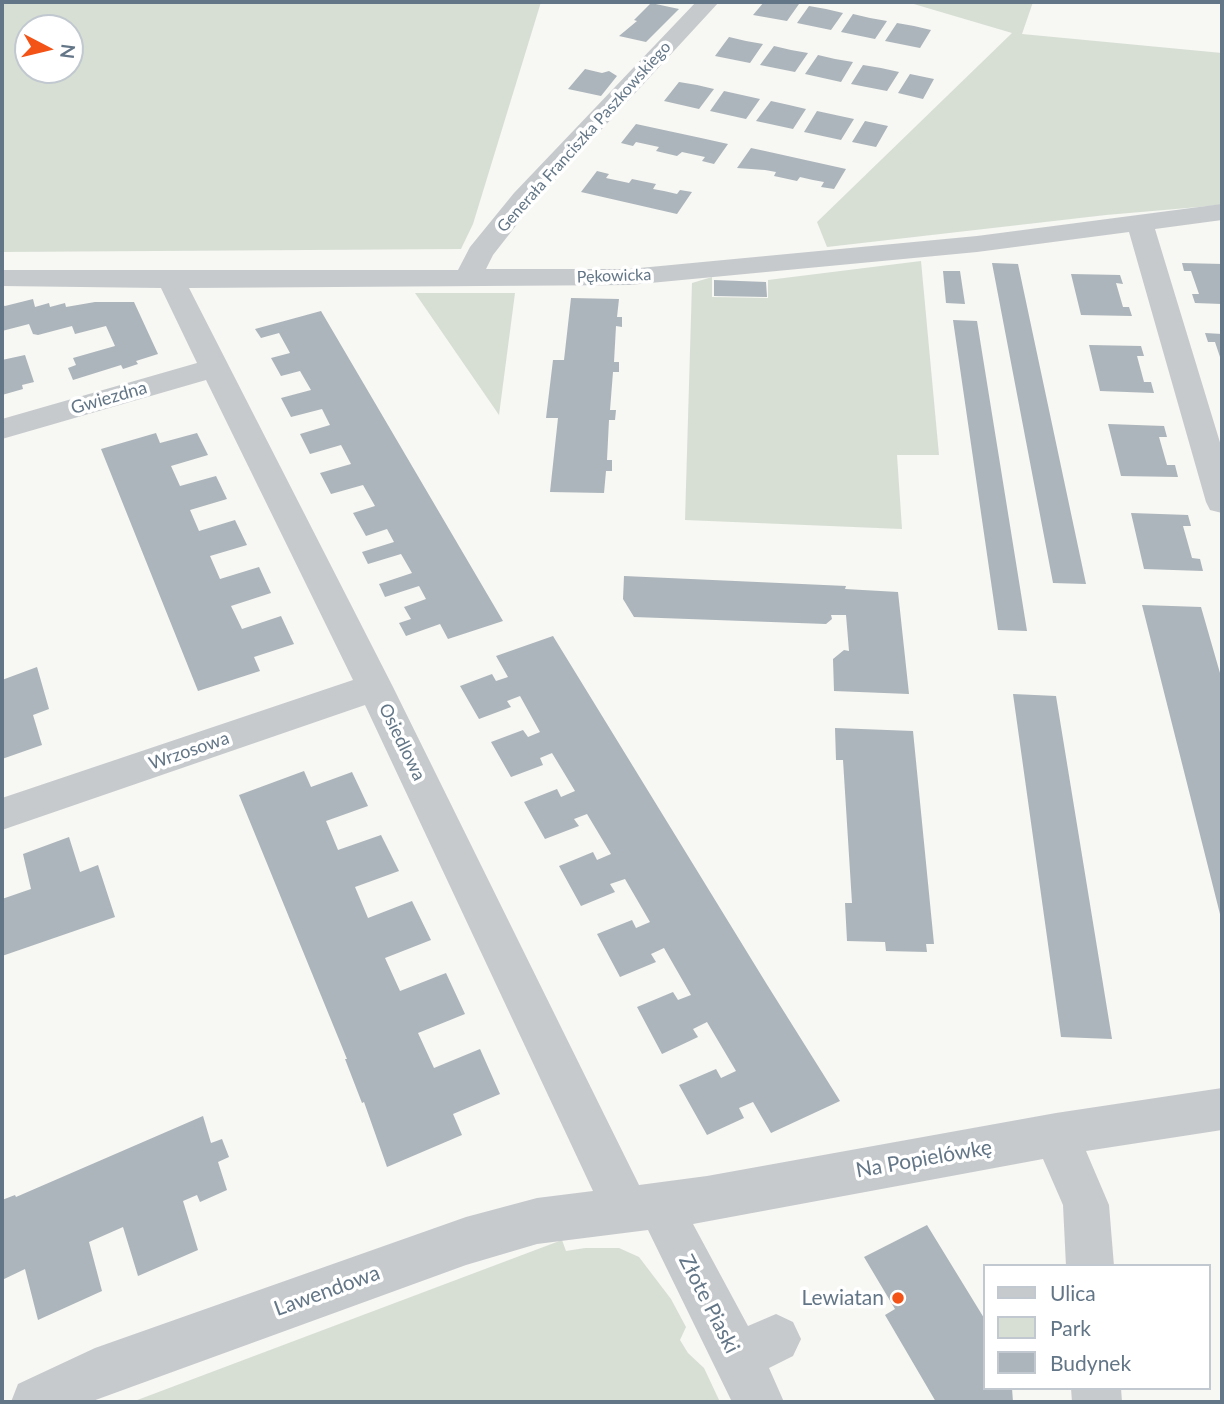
<!DOCTYPE html>
<meta charset="utf-8">
<style>
body{margin:0}
#map{position:relative;width:1224px;height:1404px;overflow:hidden;background:#f7f7f3;font-family:Lato,sans-serif}
canvas{display:block}
.frame{position:absolute;inset:0;border:4px solid #637687;pointer-events:none}
.legend{position:absolute;left:983px;top:1264px;width:228px;height:126px;box-sizing:border-box;background:#fff;border:2px solid #c1c8cf;margin:0;padding:9px 12px;list-style:none;font-size:21px;color:#637687}
.legend li{display:flex;align-items:center;gap:14px;height:35px}
.legend b{width:35px;border:2px solid #c1c8cf}
.north{position:absolute;left:14px;top:14px;width:70px;height:70px;box-sizing:border-box;background:#fff;border:2px solid #c1c8cf;border-radius:50%;rotate:97deg;font-size:19px;font-weight:700;line-height:28px;text-align:center;color:#637687}
.north::after{content:'';display:block;margin:auto;width:24px;height:32px;background:#f35317;clip-path:polygon(50% 0,100% 100%,50% 72%,0 100%)}
</style>
<div id="map">
<canvas width="1224" height="1404"></canvas>
<div class="frame"></div>
<ul class="legend">
<li><b style="height:9px;background:#c6cacd"></b>Ulica</li>
<li><b style="height:19px;background:#d7dfd4"></b>Park</li>
<li><b style="height:19px;background:#acb5bb"></b>Budynek</li>
</ul>
<div class="north">N</div>
</div>
<script>
const c = document.querySelector('canvas').getContext('2d');
c.lineJoin = 'round';
function fillPath(path, color) {
  c.fillStyle = color;
  c.fill(path, 'evenodd');
}
function poly(rows) {
  const path = new Path2D();
  for (const r of rows) {
    path.moveTo(r[0], r[1]);
    for (let i = 2; i < r.length; i += 2) path.lineTo(r[i], r[i + 1]);
  }
  return path;
}
function trace(path, color, width, dash) {
  c.strokeStyle = color;
  c.lineWidth = width;
  c.lineCap = dash ? 'butt' : 'round';
  c.setLineDash(dash || []);
  c.stroke(path);
}
function label(font, color, halo, rows, align = 'center') {
  c.font = font + ' Lato,sans-serif';
  c.lineWidth = 7;
  c.setLineDash([]);
  c.textBaseline = 'middle';
  c.strokeStyle = halo;
  c.fillStyle = color;
  for (const [text, x, y, turn = 0] of rows) {
    c.save();
    c.translate(x, y);
    c.rotate((+turn || 0) * Math.PI / 180);
    c.textAlign = isNaN(turn) ? turn : align;
    if (halo) c.strokeText(text, 0, 0);
    c.fillText(text, 0, 0);
    c.restore();
  }
}
const green = poly([
 [2,2,541,2,473,224,461,249,2,252],
 [70,28,70,70,28,70,28,28],
 [907,2,1033,2,1022,34,1222,53,1222,205,1106,215,827,247,817,222,1012,33],
 [921,261,939,455,897,455,902,529,685,520,692,283,712,277,712,297,768,298,768,280],
 [415,293,515,293,499,415],
 [562,1240,566,1251,585,1248,619,1248,639,1257,671,1299,686,1327,680,1340,688,1353,704,1368,720,1402,132,1402]
]);
const building = poly([
 [764,2,788,2,799,4,787,21,753,15],
 [651,3,679,9,646,42,619,36,637,21,634,20],
 [809,6,826,9,843,13,831,30,797,23],
 [853,14,870,18,887,21,875,39,841,32],
 [897,23,914,26,931,30,920,48,885,41],
 [729,37,746,41,763,44,750,63,715,56],
 [774,46,791,50,808,53,795,72,760,65],
 [818,55,835,59,853,62,841,82,805,74],
 [863,65,881,68,899,72,887,91,851,84],
 [585,69,602,73,609,71,617,76,601,96,568,89],
 [910,74,934,79,923,99,898,93],
 [679,82,697,85,714,89,699,109,664,101],
 [724,91,760,99,746,119,710,111],
 [771,101,789,105,806,109,793,129,756,121],
 [817,111,854,119,841,140,804,132],
 [865,121,888,126,876,147,852,142],
 [636,124,701,138,728,144,714,164,702,161,705,157,682,152,677,156,656,151,659,147,636,142,633,146,621,143],
 [751,148,765,151,846,169,834,189,821,187,824,182,813,180,800,177,797,181,774,176,776,172,765,170,737,168],
 [597,171,609,174,606,178,629,183,632,179,656,184,653,189,664,191,677,194,680,190,692,192,677,214,581,192],
 [992,263,1018,264,1086,584,1053,583],
 [1182,263,1222,264,1222,304,1195,303,1192,294,1199,294,1191,271,1184,271],
 [943,271,960,271,965,304,946,303],
 [1071,274,1120,275,1123,284,1116,283,1123,307,1129,307,1132,316,1081,315],
 [714,280,766,282,767,297,714,296],
 [571,298,619,299,617,317,622,317,622,327,616,326,614,362,619,362,619,372,613,372,610,410,616,410,615,420,609,420,607,460,612,460,612,471,606,471,604,493,550,492,558,418,546,418,553,360,564,360],
 [33,299,35,307,49,303,50,307,65,303,66,307,95,302,134,302,158,354,136,361,138,364,123,369,121,365,73,380,68,368,76,365,73,358,115,346,106,326,75,334,72,326,38,335,33,334,29,324,2,331,2,305,5,306],
 [321,311,503,621,448,639,440,624,406,636,399,623,411,619,404,607,426,599,419,586,385,597,379,584,412,573,401,554,368,564,362,552,394,542,387,529,366,536,353,513,375,506,363,485,331,494,320,473,351,464,341,445,310,454,300,434,330,425,322,409,291,417,281,398,311,390,300,371,281,376,271,358,290,353,279,333,261,338,255,329],
 [953,320,977,321,1027,631,998,630],
 [1205,333,1222,334,1222,363,1215,342,1208,342],
 [1089,345,1141,346,1144,356,1137,356,1144,382,1151,382,1154,393,1100,391],
 [25,355,34,382,22,385,23,389,2,395,2,360],
 [1108,424,1164,426,1167,437,1159,437,1167,465,1175,465,1178,477,1121,476],
 [156,433,160,443,197,433,208,455,171,466,180,486,216,476,227,499,190,510,199,531,235,520,247,545,210,556,220,579,259,567,271,593,231,606,242,629,281,616,294,644,254,657,260,671,198,691,101,449],
 [1131,513,1188,515,1191,526,1183,526,1192,558,1200,559,1203,571,1144,569],
 [624,576,846,586,845,589,898,592,909,694,834,691,833,659,844,650,849,651,846,615,831,615,832,619,826,624,634,617,623,599],
 [1142,605,1201,607,1222,680,1222,922],
 [553,636,766,983,840,1101,771,1133,753,1102,739,1108,744,1118,707,1135,679,1085,716,1069,721,1078,736,1071,707,1022,693,1029,698,1037,662,1054,637,1007,673,992,678,1000,691,995,664,948,651,954,656,962,620,977,597,934,632,920,636,928,650,922,625,879,610,884,615,892,581,906,559,866,593,852,597,860,611,854,587,814,574,819,579,826,545,839,524,802,557,789,561,797,575,791,552,753,540,758,543,765,511,777,491,742,523,730,528,737,540,732,520,696,507,701,511,707,479,719,460,686,492,674,496,681,508,677,496,656],
 [37,667,49,709,33,715,42,745,2,759,2,680],
 [1013,694,1056,696,1112,1039,1061,1037],
 [835,728,913,731,934,944,926,944,927,952,886,951,885,942,847,941,845,903,852,903,843,760,836,760],
 [304,771,311,787,352,772,368,806,326,821,338,850,381,835,399,871,355,887,368,918,412,901,431,940,385,958,400,991,446,973,465,1014,418,1033,434,1068,480,1049,500,1094,453,1114,462,1135,387,1167,364,1102,362,1103,345,1059,347,1059,239,795],
 [69,837,80,872,98,865,115,917,2,956,2,899,31,889,23,854],
 [203,1116,211,1143,222,1139,229,1157,218,1162,227,1190,200,1202,197,1195,183,1201,198,1250,138,1276,123,1227,89,1242,102,1291,38,1320,25,1269,2,1280,2,1200,15,1195,16,1197],
 [927,1225,984,1318,984,1388,1012,1388,1013,1402,936,1402,885,1315,895,1309,864,1257]
]);
const minor = poly([
 [696,2,719,2,532,205,493,255,486,269,629,269,977,236,1222,204,1222,220,1155,229,1222,449,1222,513,1210,510,1206,502,1129,232,977,252,629,285,189,288,393,687,639,1185,707,1176,1056,1113,1222,1088,1222,1130,1086,1151,1109,1205,1114,1266,1066,1266,1063,1205,1043,1159,693,1224,748,1326,776,1314,793,1322,801,1339,793,1356,769,1368,784,1402,732,1402,648,1230,537,1244,466,1265,90,1402,11,1402,18,1384,95,1348,466,1217,537,1198,593,1191,365,705,2,830,2,798,353,680,206,380,2,439,2,419,197,363,161,288,2,286,2,270,458,270,470,247,514,193,696,2],
 [1071,1388,1121,1388,1122,1402,1072,1402,1071,1388]
]);
const markers = [
 [898,1298,7,"#f35317"]
];
const farStreetnames = [
 ["Generała Franciszka Paszkowskiego",584,137,-48],
 ["Pękowicka",614,276,-2]
];
const streetNames = [
 ["Gwiezdna",109,398,-16],
 ["Osiedlowa",402,742,64],
 ["Wrzosowa",189,751,-19]
];
const nearStreetnames = [
 ["Na Popielówkę",924,1159,-10],
 ["Lawendowa",327,1291,-20],
 ["Złote Piaski",709,1304,63]
];
const nearPoinames = [
 ["Lewiatan",884,1298]
];
fillPath(green, '#d7dfd4');
fillPath(building, '#acb5bb');
fillPath(minor, '#c6cacd');
for (const [x, y, r, color] of markers) {
  const dot = new Path2D();
  dot.arc(x, y, r, 0, 2 * Math.PI);
  c.fillStyle = color;
  c.fill(dot);
  trace(dot, '#fff', 2.5);
}
label('16px', '#637687', '#fff', farStreetnames);
label('18px', '#637687', '#fff', streetNames);
label('21px', '#637687', '#fff', nearStreetnames);
label('21px', '#637687', '#fff', nearPoinames, 'right');
</script>
